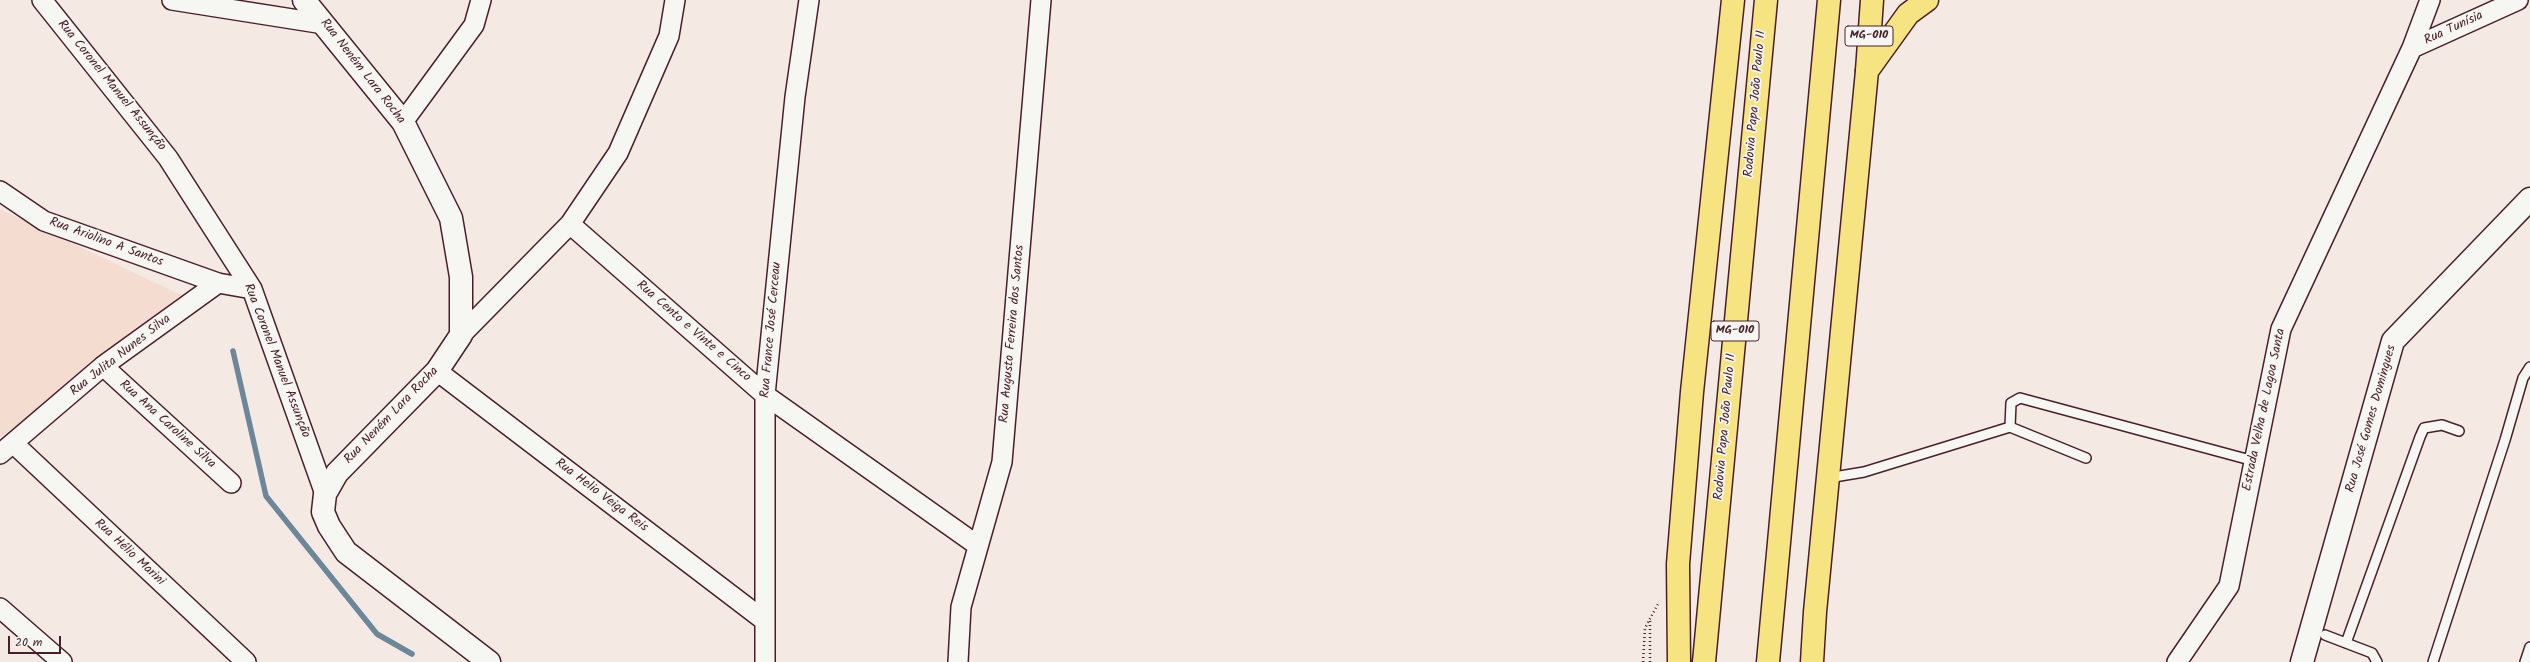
<!DOCTYPE html>
<meta charset="utf-8">
<style>
body{margin:0}
#map{position:relative;width:2530px;height:662px;overflow:hidden;background:#f5eae3;font-family:Kalam,sans-serif}
canvas{display:block}
.scale{position:absolute;left:8px;top:636px;width:53px;height:18px;box-sizing:border-box;border:2px solid #4a1f2b;border-top:0;padding-left:5px;font-size:12px;line-height:14px;white-space:nowrap;color:#4a1f2b;-webkit-text-stroke:3px #f6f6f2;paint-order:stroke}
</style>
<div id="map">
<canvas width="2530" height="662"></canvas>
<div class="scale">20 m</div>
</div>
<script>
const c = document.querySelector('canvas').getContext('2d');
c.lineJoin = 'round';
function fillPath(path, color) {
  c.fillStyle = color;
  c.fill(path, 'evenodd');
}
function poly(rows) {
  const path = new Path2D();
  for (const r of rows) {
    path.moveTo(r[0], r[1]);
    for (let i = 2; i < r.length; i += 2) path.lineTo(r[i], r[i + 1]);
  }
  return path;
}
function trace(path, color, width, dash) {
  c.strokeStyle = color;
  c.lineWidth = width;
  c.lineCap = dash ? 'butt' : 'round';
  c.setLineDash(dash || []);
  c.stroke(path);
}
function label(font, color, halo, rows, align = 'center') {
  c.font = font + ' Kalam,sans-serif';
  c.lineWidth = 3.5;
  c.setLineDash([]);
  c.textBaseline = 'middle';
  c.strokeStyle = halo;
  c.fillStyle = color;
  for (const [text, x, y, turn = 0] of rows) {
    c.save();
    c.translate(x, y);
    c.rotate((+turn || 0) * Math.PI / 180);
    c.textAlign = isNaN(turn) ? turn : align;
    if (halo) c.strokeText(text, 0, 0);
    c.fillText(text, 0, 0);
    c.restore();
  }
}
const built = poly([
 [0,209,181,295,0,438]
]);
const stream = poly([
 [233,351,266,496,377,634,412,654]
]);
const path = poly([
 [1650,621,1650,662],
 [1643,662,1645,628,1658,604]
]);
const service = poly([
 [2010,427,2011,403,2020,398,2254,461],
 [1828,478,1864,472,2010,427,2086,458],
 [2325,635,2372,653,2377,662],
 [2346,643,2420,437,2424,428,2442,425,2459,431],
 [2433,662,2505,440,2523,378,2530,367],
 [2525,662,2530,647]
]);
const minor = poly([
 [42,0,168,158,252,289,325,494],
 [172,0,324,24],
 [2412,48,2518,0],
 [403,122,474,25,481,0],
 [0,191,44,221,218,283],
 [570,224,765,395,977,545],
 [461,335,570,224,618,153,669,36,675,0],
 [103,366,231,483],
 [437,371,765,621],
 [13,443,246,662],
 [0,454,103,366,218,283,252,289],
 [0,608,62,662],
 [765,662,765,395,795,97,809,0],
 [958,662,961,607,1002,462,1041,0],
 [2177,662,2229,586,2281,329,2412,48,2430,0]
]);
const tertiary = poly([
 [304,0,403,122,451,218,461,277,461,335,437,371,337,473,325,494,323,512,329,526,346,552,489,662],
 [2302,662,2393,341,2530,199]
]);
const primary = poly([
 [1867,71,1872,0]
]);
const motorway = poly([
 [1679,662,1678,564,1692,392,1733,0],
 [1704,662,1766,0],
 [1768,662,1829,0],
 [1812,662,1815,612,1867,71,1908,14,1927,0]
]);
const shields = [
 [1869,36,48],
 [1735,331,48]
];
const shieldNames = [
 ["MG-010",1869,36],
 ["MG-010",1735,331]
];
const streetNames = [
 ["Rua Tunísia",2454,29,-25],
 ["Rua Neném Lara Rocha",362,72,52],
 ["Rua Coronel Manuel Assunção",111,86,51],
 ["Rodovia Papa João Paulo II",1756,104,-85],
 ["Rua Ariolino A Santos",106,243,20],
 ["Rua France José Cerceau",772,330,-85],
 ["Rua Cento e Vinte e Cinco",693,332,41],
 ["Rua Augusto Ferreira dos Santos",1013,334,-85],
 ["Rua Julita Nunes Silva",121,356,-38],
 ["Rua Coronel Manuel Assunção",276,361,69],
 ["Estrada Velha de Lagoa Santa",2265,410,-78],
 ["Rua Neném Lara Rocha",392,416,-46],
 ["Rua José Gomes Domingues",2372,419,-74],
 ["Rua Ana Caroline Silva",167,425,42],
 ["Rodovia Papa João Paulo II",1726,427,-85],
 ["Rua Helio Veiga Reis",601,496,37],
 ["Rua Hélio Marini",129,553,43]
];
fillPath(built, '#f4dcd1');
trace(stream, '#6c8799', 5.5);
trace(service, '#4a1f2b', 12);
trace(minor, '#4a1f2b', 22);
trace(tertiary, '#4a1f2b', 25);
trace(primary, '#4a1f2b', 25);
trace(motorway, '#4a1f2b', 25);
trace(path, '#4a1f2b', 2.5, [1, 3]);
trace(service, '#f6f6f2', 9);
trace(minor, '#f6f6f2', 19);
trace(tertiary, '#f6f6f2', 22);
trace(primary, '#f6e381', 22);
trace(motorway, '#f6e381', 22);
for (const [x, y, w] of shields) {
  const box = new Path2D();
  box.roundRect(x - w / 2, y - 10, w, 20, 3);
  c.fillStyle = '#f6f6f2';
  c.fill(box);
  trace(box, '#4a1f2b', 1);
}
label('bold 12px', '#4a1f2b', null, shieldNames);
label('13px', '#4a1f2b', '#f6f6f2', streetNames);
</script>
